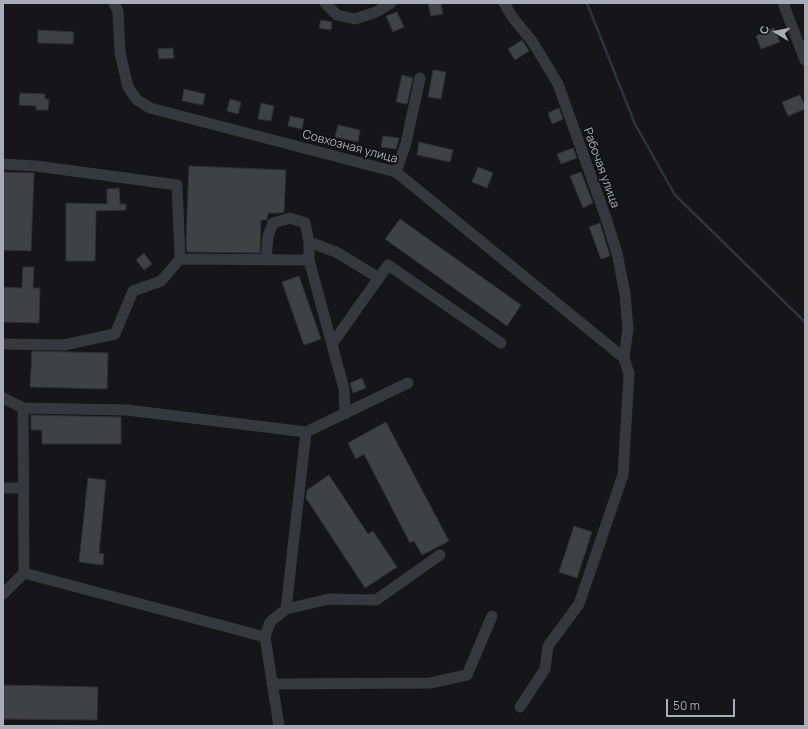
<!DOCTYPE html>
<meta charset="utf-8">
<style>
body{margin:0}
#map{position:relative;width:808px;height:729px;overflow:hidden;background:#161618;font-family:Manrope,sans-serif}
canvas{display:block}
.frame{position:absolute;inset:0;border:4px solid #a8adb8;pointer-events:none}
.north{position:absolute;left:756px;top:12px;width:40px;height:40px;-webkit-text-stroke:3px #111113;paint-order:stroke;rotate:280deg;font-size:11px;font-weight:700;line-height:16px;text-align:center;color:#a8adb8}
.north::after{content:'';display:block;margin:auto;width:14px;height:18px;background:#a8adb8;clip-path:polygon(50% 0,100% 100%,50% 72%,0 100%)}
.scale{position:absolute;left:666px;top:699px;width:69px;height:18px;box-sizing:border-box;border:2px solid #a8adb8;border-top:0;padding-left:5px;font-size:12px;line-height:14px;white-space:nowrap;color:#a8adb8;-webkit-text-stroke:3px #111113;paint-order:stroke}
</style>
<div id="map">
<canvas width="808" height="729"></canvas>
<div class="frame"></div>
<div class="north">С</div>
<div class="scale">50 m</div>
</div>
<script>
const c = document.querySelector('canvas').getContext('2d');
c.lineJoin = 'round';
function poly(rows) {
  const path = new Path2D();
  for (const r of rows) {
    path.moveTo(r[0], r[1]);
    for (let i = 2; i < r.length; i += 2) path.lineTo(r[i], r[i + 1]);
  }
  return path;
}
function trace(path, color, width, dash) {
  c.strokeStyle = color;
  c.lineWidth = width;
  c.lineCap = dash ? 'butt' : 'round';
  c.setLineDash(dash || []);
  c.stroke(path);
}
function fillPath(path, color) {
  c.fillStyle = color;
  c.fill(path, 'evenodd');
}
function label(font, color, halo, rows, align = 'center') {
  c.font = font + ' Manrope,sans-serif';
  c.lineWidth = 3.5;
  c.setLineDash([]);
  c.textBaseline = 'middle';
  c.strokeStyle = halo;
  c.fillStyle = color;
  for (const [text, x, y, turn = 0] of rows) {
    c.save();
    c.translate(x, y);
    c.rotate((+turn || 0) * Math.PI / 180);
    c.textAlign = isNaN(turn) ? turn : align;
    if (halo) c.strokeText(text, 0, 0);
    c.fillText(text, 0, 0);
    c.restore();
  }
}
const stream = poly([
 [587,3,635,124,675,195,805,322]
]);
const building = poly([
 [428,3,441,3,443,14,431,16,428,3],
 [397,12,404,27,393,32,386,16,397,12],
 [321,20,332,22,331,30,319,28,321,20],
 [774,28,780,42,761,49,756,36,774,28],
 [38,30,74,32,73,44,38,43,38,30],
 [522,40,529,51,515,60,508,49,522,40],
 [173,48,174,58,159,59,158,49,173,48],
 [433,70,446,72,441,99,428,97,433,70],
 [402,75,413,78,407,104,396,102,402,75],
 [184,89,205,94,203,105,182,101,184,89],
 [20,93,45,94,45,99,49,99,48,110,36,110,36,106,19,105,20,93],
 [800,95,805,106,805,109,788,116,782,102,800,95],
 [230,99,241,102,238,114,227,111,230,99],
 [261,103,274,106,271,121,258,119,261,103],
 [559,108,563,119,552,124,548,113,559,108],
 [290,116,304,119,302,129,288,126,290,116],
 [338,125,360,130,358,142,335,137,338,125],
 [383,136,399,138,396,149,381,147,383,136],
 [419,142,453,150,450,162,417,155,419,142],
 [573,148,577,158,561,164,557,154,573,148],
 [189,166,286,170,284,212,281,213,268,213,267,220,261,220,260,253,187,252,186,241,189,166],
 [478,167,493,173,487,188,472,182,478,167],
 [3,172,34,173,31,251,3,250,3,172],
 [581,172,593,203,583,208,570,176,581,172],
 [119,188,120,204,126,204,126,210,96,211,95,261,66,261,66,203,107,204,107,189,119,188],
 [400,219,521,305,507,326,385,239,400,219],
 [600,223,610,256,601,259,589,227,600,223],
 [144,253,152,264,144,270,136,260,144,253],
 [23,267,34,267,33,288,40,288,39,323,3,322,3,287,22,288,23,267],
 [299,276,321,339,304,345,282,282,299,276],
 [32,351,108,353,107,389,30,387,32,351],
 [362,378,366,388,353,393,350,383,362,378],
 [31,415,121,417,121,444,42,444,42,430,31,430,31,415],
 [386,422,449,541,422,555,414,541,410,543,364,454,356,459,348,443,386,422],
 [329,475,368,534,373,531,397,567,365,588,306,498,307,490,329,475],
 [88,478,106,480,99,553,104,554,103,565,79,562,88,478],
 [574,526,592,532,577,578,559,572,574,526],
 [3,685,98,687,97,720,3,719,3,685]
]);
const minor = poly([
 [114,3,118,11,120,53,128,87,137,100,150,108,396,172,624,358],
 [325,3,337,15,355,19,376,12,391,3],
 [504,3,513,18,532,41,558,84,606,218,617,253,625,294,628,329,624,358,629,374,623,475,579,604,548,646,545,669,520,707],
 [783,3,805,60],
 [3,164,36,166,177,185,180,259,161,281,133,291,115,334,64,345,3,344],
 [396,172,406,143,420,78],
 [309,242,336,252,379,278],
 [180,259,309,260,344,389,345,414],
 [266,260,268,236,273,223,290,218,305,223,309,242,309,260],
 [332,344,388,265,501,343],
 [3,398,23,408,24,573,265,637,279,726],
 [23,408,127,410,306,432,408,383],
 [3,488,24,488],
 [3,594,24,573],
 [286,609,306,432],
 [265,637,270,622,286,609,329,599,376,600,440,555],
 [272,684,430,683,467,675,492,616]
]);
const streetNames = [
 ["Совхозная улица",350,147,15],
 ["Рабочая улица",601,168,70]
];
trace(stream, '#2c353c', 2.5);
fillPath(building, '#404145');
trace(building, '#303034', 1);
trace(minor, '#37383d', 11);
label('12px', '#a8adb8', '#111113', streetNames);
</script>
